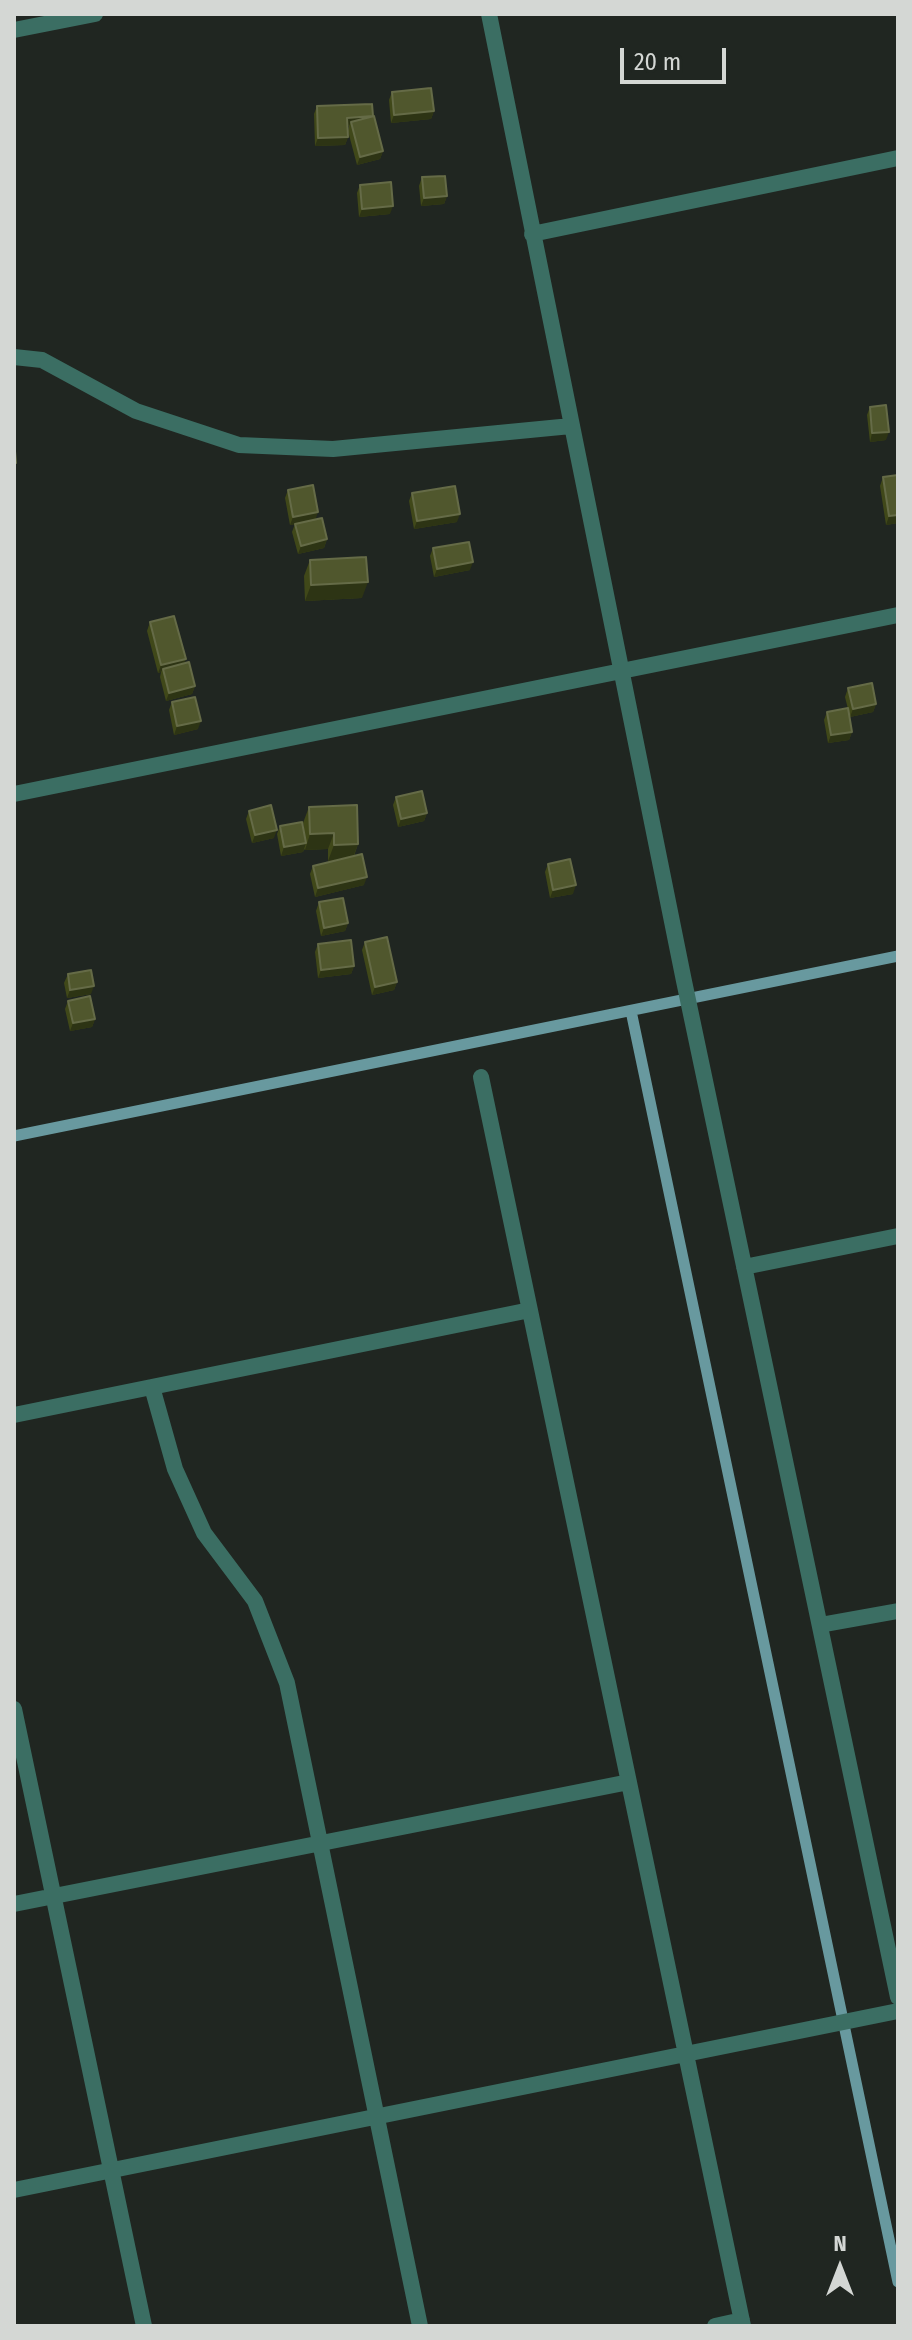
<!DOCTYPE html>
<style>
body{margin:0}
#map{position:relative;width:912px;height:2340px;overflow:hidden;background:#202621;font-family:"Fira Sans Condensed",sans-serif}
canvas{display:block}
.frame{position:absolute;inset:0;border:16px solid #d4d7d4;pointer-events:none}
.north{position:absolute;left:800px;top:2228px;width:80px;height:80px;-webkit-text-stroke:6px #202621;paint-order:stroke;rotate:0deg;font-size:22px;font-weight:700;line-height:32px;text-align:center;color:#d4d7d4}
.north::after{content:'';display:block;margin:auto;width:28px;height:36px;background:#d4d7d4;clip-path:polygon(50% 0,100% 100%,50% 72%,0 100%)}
.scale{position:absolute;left:620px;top:48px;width:106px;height:36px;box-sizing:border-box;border:4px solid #d4d7d4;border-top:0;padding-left:10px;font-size:24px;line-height:28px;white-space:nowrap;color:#d4d7d4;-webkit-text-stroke:6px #202621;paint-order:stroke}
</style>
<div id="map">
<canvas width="912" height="2340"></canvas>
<div class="frame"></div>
<div class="north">N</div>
<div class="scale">20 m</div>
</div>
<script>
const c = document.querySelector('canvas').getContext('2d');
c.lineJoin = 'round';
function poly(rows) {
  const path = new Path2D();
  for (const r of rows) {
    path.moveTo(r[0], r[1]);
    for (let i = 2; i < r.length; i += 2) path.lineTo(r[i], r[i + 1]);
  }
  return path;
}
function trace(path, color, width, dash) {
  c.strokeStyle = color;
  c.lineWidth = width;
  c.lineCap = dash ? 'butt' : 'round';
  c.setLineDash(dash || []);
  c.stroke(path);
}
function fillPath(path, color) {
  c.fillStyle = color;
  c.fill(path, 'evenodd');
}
const stream = poly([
 [631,1011,898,2282],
 [14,1136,898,956]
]);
const minor = poly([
 [489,14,684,981,898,1997],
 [14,30,95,14],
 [532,234,898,158],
 [14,357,42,360,136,411,239,445,333,449,571,426],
 [14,794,898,615],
 [481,1077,743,2326],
 [744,1267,898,1236],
 [152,1387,175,1469,204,1533,255,1601,287,1683,420,2326],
 [14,1415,530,1310],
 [820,1625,898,1611],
 [14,1709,144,2326],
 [14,1904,629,1782],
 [14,2190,898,2011],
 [715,2326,742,2320]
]);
const wall = poly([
 [392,92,434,111,431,119,391,123,389,100],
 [317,106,372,117,383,151,380,159,357,165,348,131,349,126,347,126,348,137,345,145,315,146,314,114],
 [422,177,447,196,444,204,421,206,419,186],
 [360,185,390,214,359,217,357,193],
 [898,375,898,412,896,382],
 [870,407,886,440,870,442,867,415],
 [898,475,898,523,886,525,880,486,883,477],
 [288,490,316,519,327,539,324,548,298,554,292,532,295,524,290,525,285,498],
 [412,493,457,522,414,529,409,501],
 [433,548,470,570,434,577,430,556],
 [310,560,362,598,305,601,304,576],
 [150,622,184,663,195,686,192,694,166,701,160,677,161,672,158,673,147,631],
 [848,688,876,704,873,712,850,717,845,697],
 [172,702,198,729,174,735,169,710],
 [827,712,852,732,849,740,828,743,824,720],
 [396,797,427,813,424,821,398,827,393,805],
 [309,807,358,844,354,856,364,885,315,897,310,874,313,866,333,861,328,861,328,849,305,850,304,849,303,852,281,856,277,834,280,826,304,828,303,823],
 [249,811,274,838,252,843,246,819],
 [548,864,573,894,550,898,545,872],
 [319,902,348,923,345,931,321,936,316,911],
 [365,942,397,982,394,990,372,995,362,950],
 [318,944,354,966,351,974,318,978,315,952],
 [68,974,91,994,67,998,64,983],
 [68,1001,95,1019,92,1027,70,1031,65,1009]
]);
const shadedWall = poly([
 [434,111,431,119,391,123,394,115],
 [373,116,351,122,349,126,344,126,347,118],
 [348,137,345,145,315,146,318,138],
 [383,151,380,159,357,165,360,157],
 [447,196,444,204,421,206,424,198],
 [393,206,390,214,359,217,362,209],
 [889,432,886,440,870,442,872,433],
 [318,512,315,521,290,525,293,517],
 [460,514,457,522,414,529,417,521],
 [898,515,898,523,886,525,889,516],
 [327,539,324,548,298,554,301,546],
 [473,562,470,570,434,577,437,569],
 [368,582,362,598,305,601,311,585],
 [186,659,183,667,163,669,161,672,158,673,161,665],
 [195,686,192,694,166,701,169,693],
 [876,704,873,712,850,717,853,709],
 [201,721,198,729,174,735,177,726],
 [852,732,849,740,828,743,831,735],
 [427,813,424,821,398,827,401,819],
 [277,830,274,838,252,843,255,835],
 [334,833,328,849,305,850,310,834],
 [306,843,303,852,281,856,284,847],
 [358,844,352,860,328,861,334,845],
 [367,877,364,885,315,897,318,888],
 [576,885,573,894,550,898,553,890],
 [348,923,345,931,321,936,324,928],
 [354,966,351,974,318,978,321,970],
 [397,982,394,990,372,995,375,987],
 [94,986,91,994,67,998,70,990],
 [95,1019,92,1027,70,1031,73,1023]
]);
const building = poly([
 [431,88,434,111,394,115,392,92,431,88],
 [372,104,373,116,347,118,348,137,318,138,317,106,372,104],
 [374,116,383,151,360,157,351,122,374,116],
 [445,176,447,196,424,198,422,177,445,176],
 [391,182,393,206,362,209,360,185,391,182],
 [886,405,889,432,872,433,870,407,886,405],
 [14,439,16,463,14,463,14,439],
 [898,475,898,515,889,516,883,477,898,475],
 [313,485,318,512,293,517,288,490,313,485],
 [455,486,460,514,417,521,412,493,455,486],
 [322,518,327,539,301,546,295,524,322,518],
 [469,542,473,562,437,569,433,548,469,542],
 [366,557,368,582,311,585,310,560,366,557],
 [174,616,186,659,161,665,150,622,174,616],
 [189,662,195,686,169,693,163,669,189,662],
 [872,683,876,704,853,709,848,688,872,683],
 [195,697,201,721,177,726,172,702,195,697],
 [848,708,852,732,831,735,827,712,848,708],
 [422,791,427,813,401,819,396,797,422,791],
 [271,805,277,830,255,835,249,811,271,805],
 [357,805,358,844,334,845,334,833,310,834,309,807,357,805],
 [302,822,306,843,284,847,280,826,302,822],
 [362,854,367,877,318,888,313,866,362,854],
 [570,859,576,885,553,890,548,864,570,859],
 [343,898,348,923,324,928,319,902,343,898],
 [387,937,397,982,375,987,365,942,387,937],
 [351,940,354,966,321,970,318,944,351,940],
 [91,970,94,986,70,990,68,974,91,970],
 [90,996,95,1019,73,1023,68,1001,90,996]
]);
trace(stream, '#68999f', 11);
trace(minor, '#3b6e63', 16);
fillPath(wall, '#404819');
fillPath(shadedWall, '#2d3414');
fillPath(building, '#50572d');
trace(building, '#656b47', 2);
</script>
